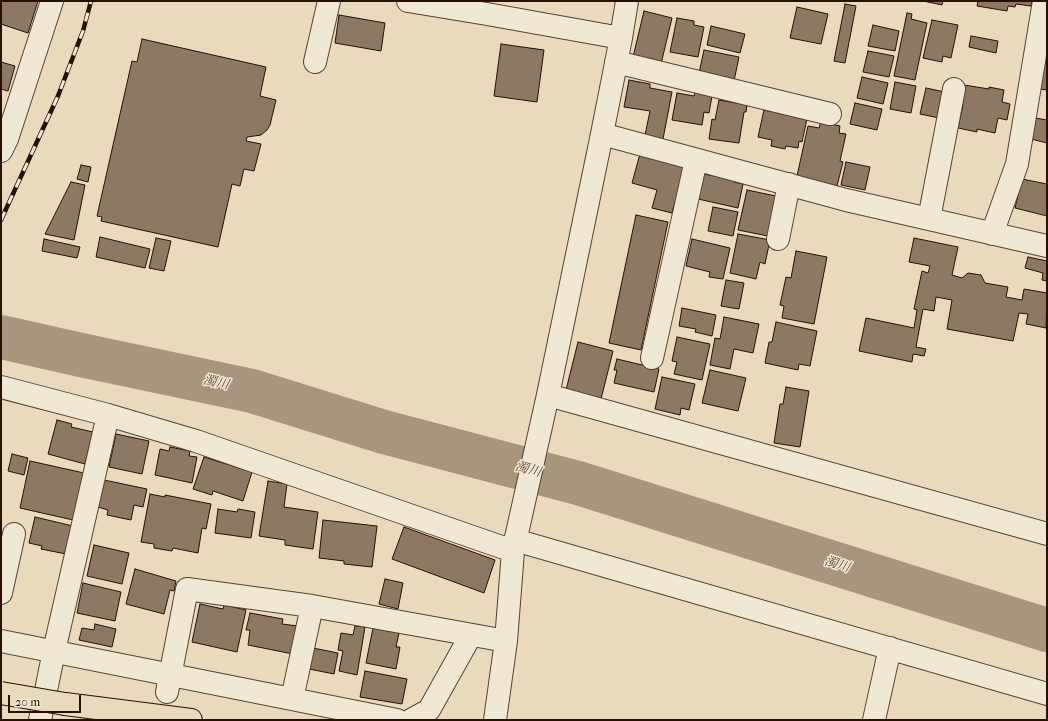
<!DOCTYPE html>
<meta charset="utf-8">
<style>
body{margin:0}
#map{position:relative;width:1048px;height:721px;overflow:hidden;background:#e9dabe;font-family:"IM FELL French Canon",serif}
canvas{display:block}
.frame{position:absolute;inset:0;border:2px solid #290f01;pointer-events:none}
.scale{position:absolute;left:8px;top:695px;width:73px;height:18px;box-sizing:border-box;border:2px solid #290f01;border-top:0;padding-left:5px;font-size:12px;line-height:14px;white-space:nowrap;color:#290f01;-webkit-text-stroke:3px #f1e7d5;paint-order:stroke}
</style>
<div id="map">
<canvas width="1048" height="721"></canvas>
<div class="frame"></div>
<div class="scale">20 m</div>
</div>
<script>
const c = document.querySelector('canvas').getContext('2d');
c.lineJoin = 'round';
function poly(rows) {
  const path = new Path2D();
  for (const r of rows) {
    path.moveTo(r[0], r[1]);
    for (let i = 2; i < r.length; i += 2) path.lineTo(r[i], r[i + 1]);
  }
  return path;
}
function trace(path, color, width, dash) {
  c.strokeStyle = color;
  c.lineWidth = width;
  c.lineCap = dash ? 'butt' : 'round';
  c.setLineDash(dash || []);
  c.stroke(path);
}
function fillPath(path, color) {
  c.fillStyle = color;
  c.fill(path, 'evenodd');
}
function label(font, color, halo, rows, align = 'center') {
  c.font = font + ' "IM FELL French Canon","Noto Serif JP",serif';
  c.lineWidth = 3;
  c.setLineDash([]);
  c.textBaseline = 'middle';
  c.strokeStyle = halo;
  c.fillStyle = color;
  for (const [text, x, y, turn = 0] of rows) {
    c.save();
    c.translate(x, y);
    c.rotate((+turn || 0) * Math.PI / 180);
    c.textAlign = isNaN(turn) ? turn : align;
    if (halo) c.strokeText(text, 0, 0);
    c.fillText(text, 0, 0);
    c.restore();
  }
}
const river = poly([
 [1,337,81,355,252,391,384,432,578,483,1047,630]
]);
const building = poly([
 [1,1,38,1,28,33,1,24,1,1],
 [923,1,943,1,942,5,923,1],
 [978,1,1032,1,1031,6,1016,4,1015,7,1008,6,1007,11,977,6,978,1],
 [845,4,856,6,845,63,834,61,845,4],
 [797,7,828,14,821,44,790,38,797,7],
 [644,11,672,18,661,64,633,57,644,11],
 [907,13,912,14,911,19,927,23,915,80,894,76,907,13],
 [339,15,385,23,381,51,335,43,339,15],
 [677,18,694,21,694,25,704,27,698,57,670,52,677,18],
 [932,20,958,25,951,58,943,56,942,62,923,58,932,20],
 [873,25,899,31,895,51,868,46,873,25],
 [711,26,745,34,740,53,707,45,711,26],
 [971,36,998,41,996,53,969,47,971,36],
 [142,39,266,67,260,96,276,100,270,125,267,130,261,135,247,137,246,141,261,144,254,171,244,169,240,186,232,184,218,247,101,221,102,217,97,216,132,61,137,62,142,39],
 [501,44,544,50,537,102,494,96,501,44],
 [1047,45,1047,90,1039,89,1047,45],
 [704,50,739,57,734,81,699,73,704,50],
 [868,51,894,56,889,77,863,72,868,51],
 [1,62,15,66,8,91,1,89,1,62],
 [862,77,888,83,883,104,857,98,862,77],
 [629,80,650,84,650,88,672,92,663,139,645,135,650,111,624,107,629,80],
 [895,82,916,86,911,113,890,109,895,82],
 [964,85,989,89,989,87,1004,90,1002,102,1010,104,1007,120,998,118,995,133,977,129,977,132,958,128,963,105,960,104,964,85],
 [926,88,945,92,939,118,920,114,926,88],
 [677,93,694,96,695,93,712,96,709,113,704,112,702,125,672,120,677,93],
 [719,100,747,105,746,112,744,112,739,143,709,139,712,119,715,120,719,100],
 [855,103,882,109,877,130,850,124,855,103],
 [764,110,807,119,802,142,799,141,798,148,786,146,785,149,771,146,772,140,758,137,764,110],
 [1035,118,1047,120,1047,143,1031,139,1035,118],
 [821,122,840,126,839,133,846,134,840,161,843,162,837,186,797,176,808,126,819,128,821,122],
 [640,154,685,167,672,213,652,208,657,190,632,183,640,154],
 [846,162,870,167,865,190,841,185,846,162],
 [81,165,91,167,88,182,77,179,81,165],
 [703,174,715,176,716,175,735,179,734,182,743,184,738,208,698,199,703,174],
 [1022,179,1047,184,1047,216,1015,208,1022,179],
 [71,182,85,185,74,240,45,234,71,182],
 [747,190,776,196,768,236,738,230,747,190],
 [713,207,738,212,733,236,708,231,713,207],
 [636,215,668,222,641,350,609,343,636,215],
 [738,234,770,240,765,264,760,262,756,279,730,273,738,234],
 [100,237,150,249,145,268,96,257,100,237],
 [156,238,171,241,164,271,149,268,156,238],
 [914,238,958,247,952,275,962,278,968,273,981,275,985,283,1008,287,1006,297,1022,300,1024,289,1047,293,1046,328,1026,324,1028,314,1019,313,1013,341,947,329,952,300,936,297,934,311,923,309,916,347,926,349,924,356,913,354,912,362,859,351,866,318,914,328,917,310,914,309,922,271,928,273,930,266,909,262,914,238],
 [44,239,80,247,77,258,42,251,44,239],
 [692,239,730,248,723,279,709,277,710,272,686,266,692,239],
 [796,251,827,257,814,324,782,318,784,306,780,305,786,277,791,278,796,251],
 [1028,257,1047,261,1047,281,1042,280,1043,273,1025,268,1028,257],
 [726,280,744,283,739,309,721,306,726,280],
 [682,308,716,315,712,336,695,332,696,329,679,326,682,308],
 [724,317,759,324,753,353,734,349,730,369,710,365,715,338,720,339,724,317],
 [776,322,817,331,810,366,799,364,798,370,765,363,769,342,772,342,776,322],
 [677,337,710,344,702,380,674,374,677,362,672,361,677,337],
 [578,342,613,351,601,399,566,390,578,342],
 [617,359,659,369,654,392,614,383,617,370,614,370,617,359],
 [710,370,746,378,738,411,702,403,710,370],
 [662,377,695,384,689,410,681,408,680,415,655,409,662,377],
 [786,387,809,391,800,447,774,443,780,404,783,404,786,387],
 [57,420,72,424,71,427,93,432,85,464,48,454,57,420],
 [116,434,149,441,142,474,109,467,116,434],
 [170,447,190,451,189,456,197,457,192,483,155,475,160,449,169,451,170,447],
 [12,454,28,458,24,475,8,471,12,454],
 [204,457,252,472,243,501,213,491,212,495,193,489,204,457],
 [30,461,84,473,73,520,20,508,30,461],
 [104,480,147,489,143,507,134,505,131,520,107,515,108,510,98,507,104,480],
 [268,481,287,484,284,507,318,512,313,549,285,545,285,540,259,536,268,481],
 [150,494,165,497,165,495,211,504,206,529,202,528,198,553,173,548,172,551,154,548,154,544,141,542,150,494],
 [218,509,237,512,238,509,255,512,251,538,215,533,218,509],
 [35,517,73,526,66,554,41,549,42,546,29,543,35,517],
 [323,520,377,526,372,567,344,564,344,561,319,558,323,520],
 [404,527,495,560,484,593,392,559,404,527],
 [94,545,129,553,122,584,87,576,94,545],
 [135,569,176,581,174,591,170,590,164,614,126,604,135,569],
 [385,579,403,583,398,609,379,604,385,579],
 [83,583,121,592,115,621,77,613,83,583],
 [200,604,223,609,224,605,246,610,237,652,192,642,200,604],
 [250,613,283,619,282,624,298,626,293,654,248,645,250,630,246,630,250,613],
 [95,624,116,629,112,647,79,640,82,628,94,630,95,624],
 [355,626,365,627,357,675,339,671,343,651,338,650,341,633,353,635,355,626],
 [373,628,399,633,396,647,400,647,396,669,366,663,373,628],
 [313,648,338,653,334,674,309,669,313,648],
 [365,671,407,679,402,704,360,697,365,671]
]);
const minor = poly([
 [408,1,487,14,621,38],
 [315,62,329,1],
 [616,62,830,114],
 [602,134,846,200,1047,246],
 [1,151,7,139,52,1],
 [929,219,954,89],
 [992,234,1017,164,1044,1],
 [778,239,789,184],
 [652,358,696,160],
 [1,387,108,415,196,441,513,551],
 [548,395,1047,534],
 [515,540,1047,694],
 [1,593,14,534],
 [1,641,397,720],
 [167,692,187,589,312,606,506,641],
 [292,699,312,606],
 [40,720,54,651,108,415],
 [411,720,429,710,471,635],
 [495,720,506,641,513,551,548,395,602,134,621,38,627,1],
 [874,720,890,648]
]);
const highway = poly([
 [65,704,191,720]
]);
const rail = poly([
 [1,220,58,96,83,31,91,1]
]);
const highwayBridge = poly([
 [1,693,65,704]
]);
const waterNames = [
 ["濁川",216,383,12],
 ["濁川",528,470,15],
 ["濁川",837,565,17]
];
trace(river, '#a8957e', 44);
fillPath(building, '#8d7963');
trace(building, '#290f01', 1);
trace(minor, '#594230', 24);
trace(highway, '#290f01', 24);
trace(minor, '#f1e7d5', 22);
trace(highway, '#e9dabe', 22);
trace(rail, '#290f01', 4.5);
trace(rail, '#f1e7d5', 3, [9]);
trace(highwayBridge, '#290f01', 24, []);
trace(highwayBridge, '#e9dabe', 22);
label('italic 13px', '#624b39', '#f1e7d5', waterNames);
</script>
